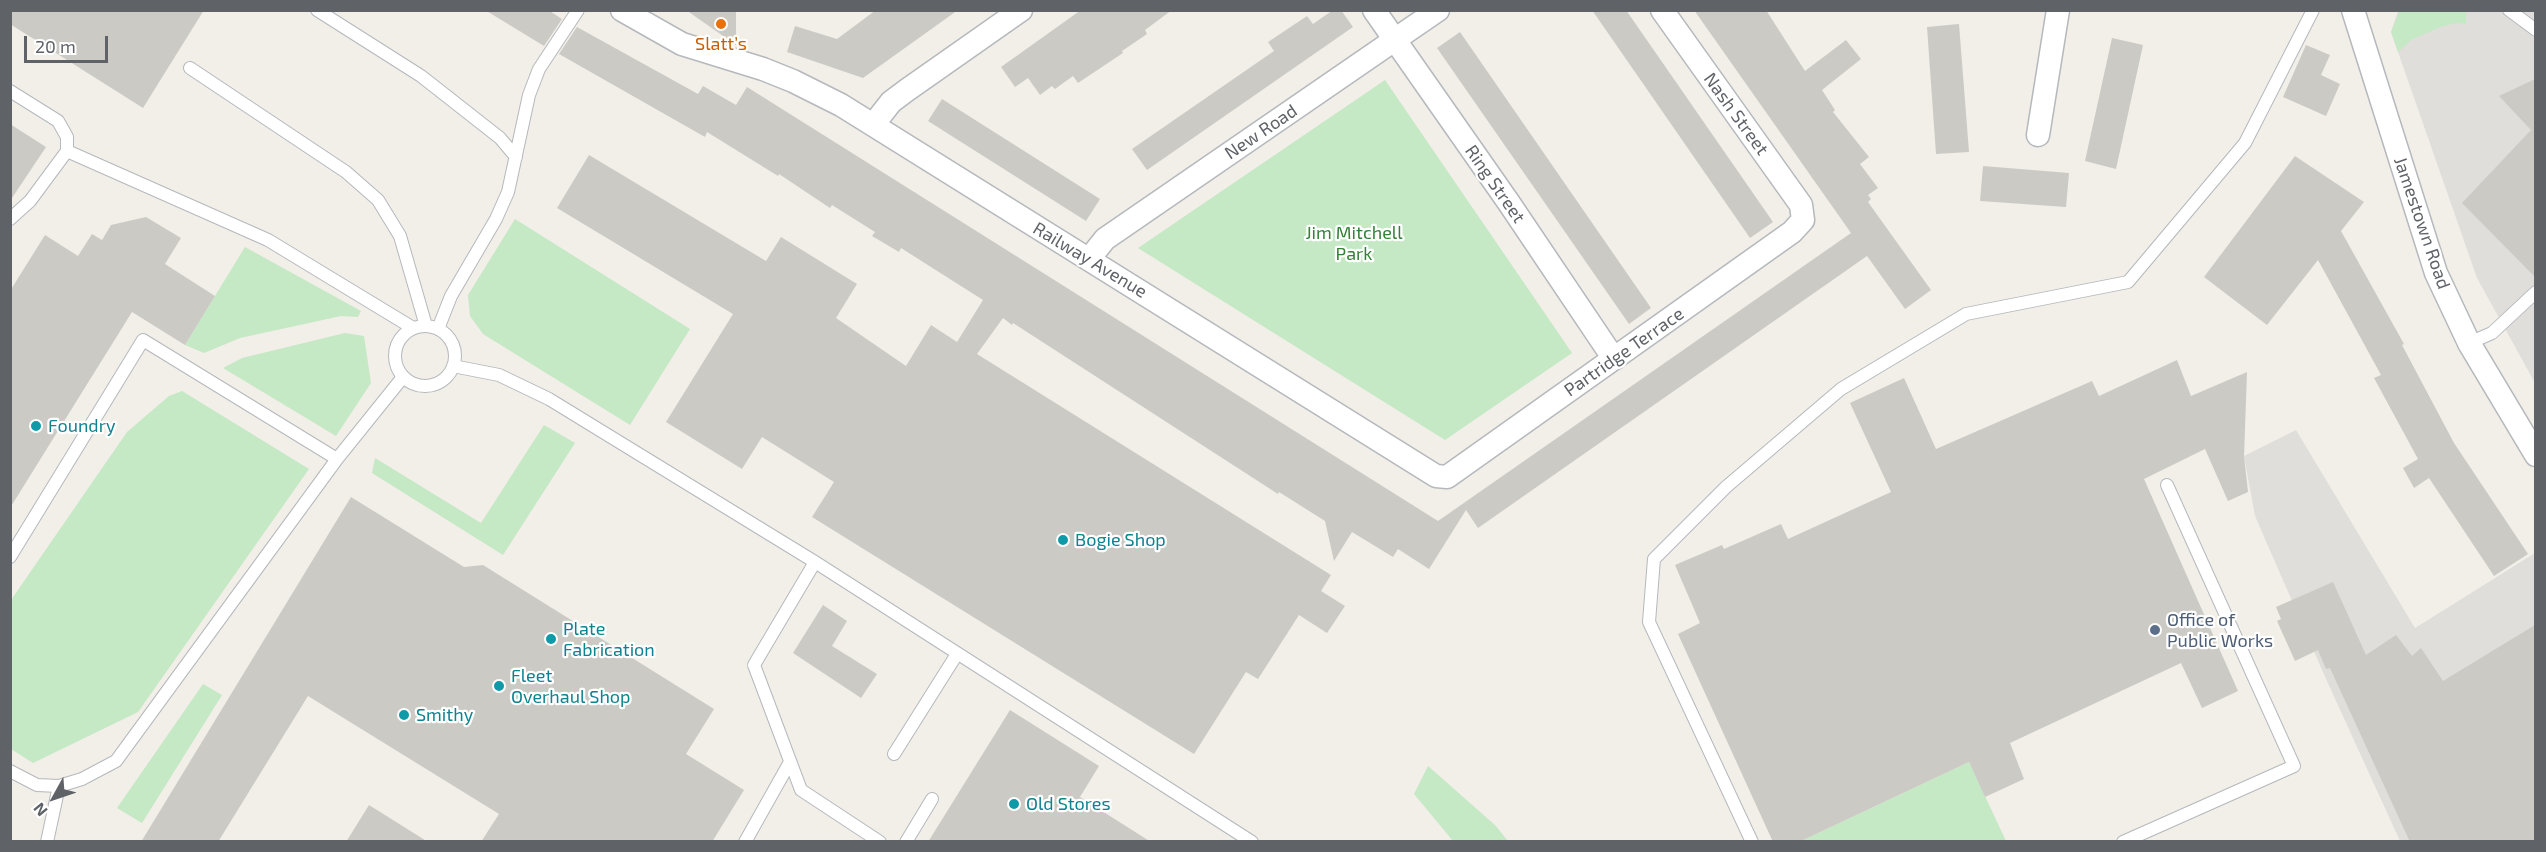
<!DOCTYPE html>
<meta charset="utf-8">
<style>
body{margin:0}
#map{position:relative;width:2546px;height:852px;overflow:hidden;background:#f1efe8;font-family:"Exo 2",sans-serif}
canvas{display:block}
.frame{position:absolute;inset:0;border:12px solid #5f6368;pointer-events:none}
.north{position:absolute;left:24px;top:768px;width:60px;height:60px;-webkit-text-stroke:4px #fff;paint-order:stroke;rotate:230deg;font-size:16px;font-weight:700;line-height:24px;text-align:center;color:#5f6368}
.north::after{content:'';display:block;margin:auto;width:21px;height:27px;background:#5f6368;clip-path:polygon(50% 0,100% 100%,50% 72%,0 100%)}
.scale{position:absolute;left:24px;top:36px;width:84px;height:27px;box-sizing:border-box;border:3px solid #5f6368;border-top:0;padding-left:8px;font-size:18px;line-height:21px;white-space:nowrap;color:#5f6368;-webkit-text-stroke:4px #fff;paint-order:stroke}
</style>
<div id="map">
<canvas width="2546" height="852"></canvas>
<div class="frame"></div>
<div class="north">N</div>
<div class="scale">20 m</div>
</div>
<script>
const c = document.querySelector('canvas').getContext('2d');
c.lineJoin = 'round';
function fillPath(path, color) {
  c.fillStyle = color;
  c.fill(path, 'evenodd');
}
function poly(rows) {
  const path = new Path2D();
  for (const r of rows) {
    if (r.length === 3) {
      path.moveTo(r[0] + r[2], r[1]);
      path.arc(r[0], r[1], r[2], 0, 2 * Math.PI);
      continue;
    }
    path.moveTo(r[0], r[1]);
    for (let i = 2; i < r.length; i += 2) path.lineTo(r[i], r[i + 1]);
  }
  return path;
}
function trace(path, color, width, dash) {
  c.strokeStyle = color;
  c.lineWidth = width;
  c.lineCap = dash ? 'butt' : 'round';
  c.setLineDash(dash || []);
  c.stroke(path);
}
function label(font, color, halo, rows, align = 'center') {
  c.font = font + ' "Exo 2",sans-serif';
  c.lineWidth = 4.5;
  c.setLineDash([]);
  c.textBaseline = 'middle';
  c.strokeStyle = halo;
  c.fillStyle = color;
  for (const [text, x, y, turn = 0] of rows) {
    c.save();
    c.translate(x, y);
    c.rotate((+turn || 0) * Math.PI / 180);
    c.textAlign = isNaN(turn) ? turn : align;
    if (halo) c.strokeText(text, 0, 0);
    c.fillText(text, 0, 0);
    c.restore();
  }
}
const industrial = poly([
 [2398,11,2535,11,2535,383,2477,278,2391,32],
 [2296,430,2415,628,2535,553,2535,841,2400,841,2326,679,2255,516,2244,456]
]);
const green = poly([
 [2400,10,2466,11,2466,24,2456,23,2440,27,2411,40,2398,52,2391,32],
 [1385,80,1572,353,1445,440,1138,248],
 [515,219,690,329,630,425,483,334,470,316,468,295],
 [245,247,361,311,358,317,341,316,240,338,204,353,185,345],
 [345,333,364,336,371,383,336,436,223,368,242,358],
 [182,391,309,469,138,712,33,763,11,749,11,600,127,432,169,396],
 [544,425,575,443,503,555,372,473,375,458,481,523],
 [203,684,222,695,142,823,117,808],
 [1969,762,2006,841,1799,842],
 [1428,766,1495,825,1508,841,1453,841,1414,794]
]);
const building = poly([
 [10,10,204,10,143,108,10,24],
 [485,10,548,10,562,19,544,46],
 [686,10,736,10,736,45],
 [876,10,958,10,863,78,787,52,795,26,837,39],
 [1081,10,1172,10,1145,30,1147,34,1122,51,1123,53,1078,83,1073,76,1055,89,1052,86,1040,95,1028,78,1015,87,1001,67],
 [1333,10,1341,10,1353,27,1147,170,1132,149,1274,51,1268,42,1307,16,1313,24],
 [1592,10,1626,10,1773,222,1750,238],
 [1694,10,1766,10,1805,71,1846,40,1861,59,1822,90,1835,110,1833,112,1869,157,1860,164,1878,188,1868,195,1871,199,1868,202,1931,290,1905,309,1867,256,1478,528,1466,510,1429,569,1398,549,1393,557,1352,532,1334,561,1325,521,1279,492,1278,494,1013,323,1012,325,1003,318,977,354,1331,575,1321,591,1345,606,1327,633,1299,615,1258,679,1246,672,1194,754,812,517,834,482,762,437,742,469,666,422,733,314,557,208,589,155,766,261,781,237,857,284,836,318,906,366,931,325,957,342,983,300,901,248,899,252,872,236,875,232,832,205,830,208,779,174,778,176,707,132,705,137,559,54,577,27,698,94,703,86,736,105,747,87,1438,521,1851,233],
 [1959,24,1969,152,1936,154,1927,27],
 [1460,32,1651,308,1629,324,1437,48],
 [2112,38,2143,45,2116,169,2085,161],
 [2306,45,2330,55,2321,75,2340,84,2326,116,2283,97],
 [2535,79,2535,277,2462,203,2531,130,2499,96],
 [942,99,1100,199,1086,221,928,121],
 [10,124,46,147,10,201],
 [2295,156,2364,202,2341,231,2404,344,2402,345,2454,443,2528,554,2494,576,2429,478,2414,488,2403,468,2418,459,2374,378,2381,375,2318,260,2267,325,2204,277],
 [1983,166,2069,173,2066,207,1980,201],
 [146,217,181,238,165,264,215,296,185,345,132,312,10,508,10,291,45,235,78,256,92,234,102,240,111,225],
 [2177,360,2191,396,2247,372,2244,456,2248,492,2228,501,2205,449,2144,479,2238,691,2202,708,2181,663,2010,743,2024,779,1985,797,1969,762,1799,842,1773,842,1678,634,1700,623,1675,565,1722,545,1724,549,1781,524,1788,539,1891,492,1850,403,1904,378,1936,449,2092,381,2099,396],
 [351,497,464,567,483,565,714,709,686,754,744,790,712,842,481,842,499,814,308,696,218,842,141,842],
 [2333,582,2366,655,2396,635,2412,656,2421,648,2443,681,2535,625,2535,842,2410,842,2330,668,2326,669,2318,650,2295,661,2277,621,2281,619,2276,607],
 [823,605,847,621,832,646,877,674,861,698,793,653],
 [1010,710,1099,766,1080,797,1151,842,928,842],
 [369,805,428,842,346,842]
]);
const service = poly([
 [317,10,421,76,500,138,516,157],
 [2509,10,2536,30],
 [190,68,346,172,378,200,400,236,426,326],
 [10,91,58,121,67,137,67,151],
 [10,219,30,201,67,151,268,240,413,328],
 [425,356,30],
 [438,329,451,296,496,219,508,192,529,95,539,69,578,10],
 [2469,343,2492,333,2536,292],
 [453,366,499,375,549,399,815,562,1252,842],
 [10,557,143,340,337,459],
 [815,562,754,665,801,790,880,842],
 [894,754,957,654],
 [10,771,37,785,59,786,82,779,116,761,337,459,403,377],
 [47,842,59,786],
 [745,842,790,762],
 [906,842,932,799],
 [1752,842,1649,622,1654,559,1726,487,1841,389,1966,314,2128,282,2245,143,2313,10],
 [2123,842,2294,766,2167,485]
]);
const minor = poly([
 [622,10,682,44,763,69,793,81,841,105,1436,476,1447,477,1792,232,1803,220,1801,205,1662,10],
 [1374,10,1509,203,1614,359],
 [2353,10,2436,273,2469,343,2536,455],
 [873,125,891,102,907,90,1021,10],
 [2038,135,2058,10],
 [1089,259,1105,239,1438,10]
]);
const markers = [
 [721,24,6,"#e8710a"],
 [36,426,6,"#0f9aa8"],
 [1063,540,6,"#0f9aa8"],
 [2155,630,6,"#5c6f8a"],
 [551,639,6,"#0f9aa8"],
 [499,686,6,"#0f9aa8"],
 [404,715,6,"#0f9aa8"],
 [1014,804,6,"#0f9aa8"]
];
const foodNames = [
 ["Slatt’s",721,44]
];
const streetNames = [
 ["Nash Street",1736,114,54],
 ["New Road",1261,132,-34],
 ["Ring Street",1495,184,55],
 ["Jamestown Road",2422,223,71],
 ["Railway Avenue",1090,260,31],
 ["Partridge Terrace",1624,352,-35]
];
const parkNames = [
 ["Jim Mitchell",1354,233],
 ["Park",1354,254]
];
const cultureNames = [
 ["Foundry",48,426],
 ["Bogie Shop",1075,540],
 ["Plate",563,629],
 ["Fabrication",563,650],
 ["Fleet",511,676],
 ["Overhaul Shop",511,697],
 ["Smithy",416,715],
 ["Old Stores",1026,804]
];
const serviceNames = [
 ["Office of",2167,620],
 ["Public Works",2167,641]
];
fillPath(industrial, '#e0deda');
fillPath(green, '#c5e8c5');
fillPath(building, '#cccac5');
trace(service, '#b5b8bc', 14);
trace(minor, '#b5b8bc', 25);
trace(service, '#fff', 12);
trace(minor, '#fff', 22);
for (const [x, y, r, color] of markers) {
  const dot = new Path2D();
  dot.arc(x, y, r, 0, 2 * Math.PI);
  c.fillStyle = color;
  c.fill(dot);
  trace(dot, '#fff', 2);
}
label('18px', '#c56008', '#fff', foodNames);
label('18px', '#5f6368', '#fff', streetNames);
label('18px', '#348238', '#fff', parkNames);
label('18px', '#0d838f', '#fff', cultureNames, 'left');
label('18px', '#4e5e75', '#fff', serviceNames, 'left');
</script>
